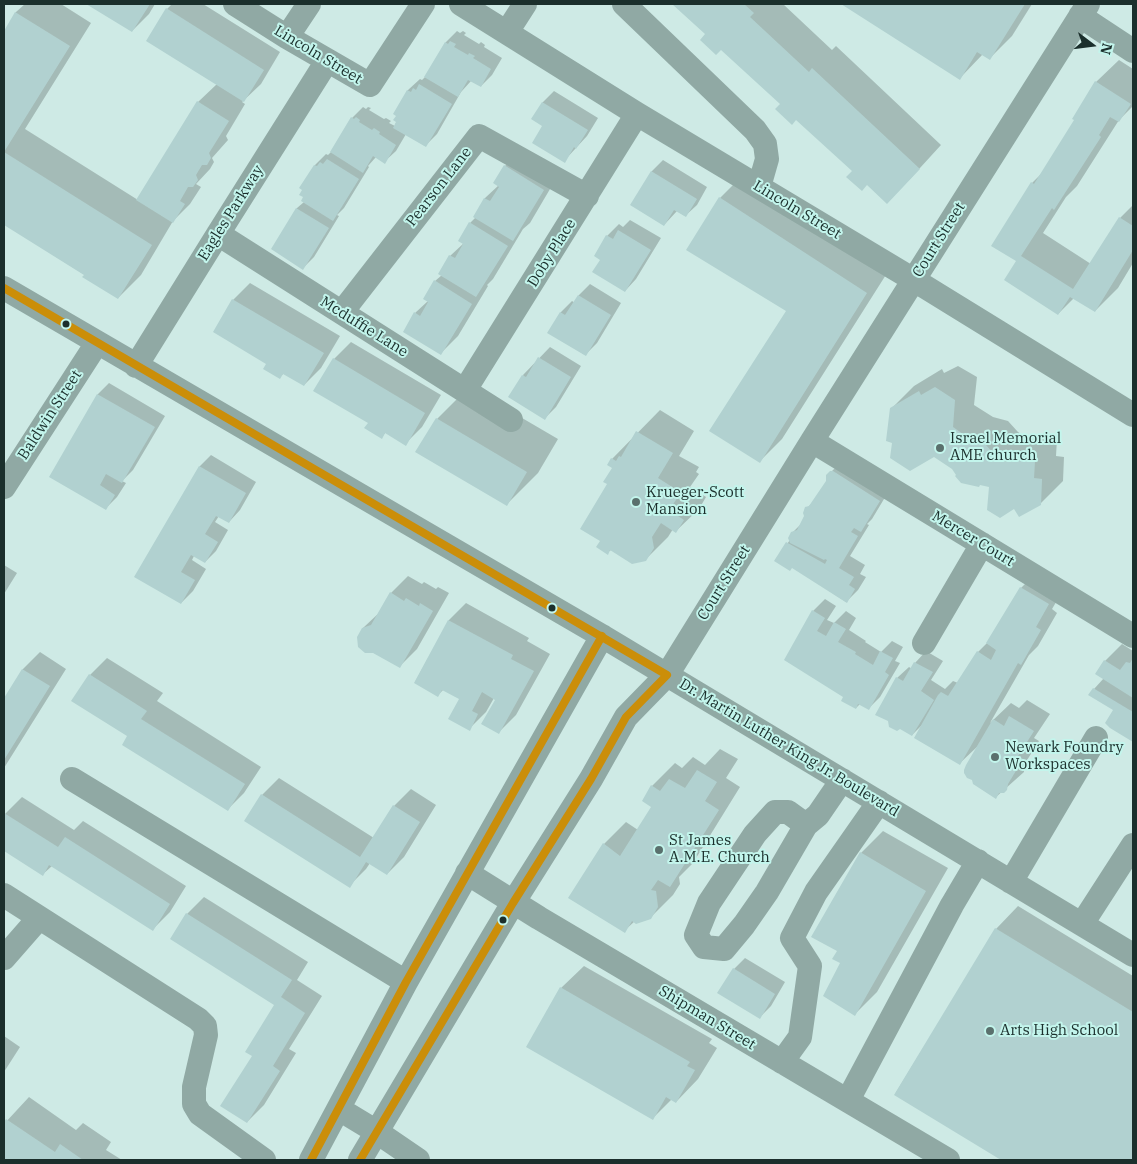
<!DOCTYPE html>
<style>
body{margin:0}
#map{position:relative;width:1137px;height:1164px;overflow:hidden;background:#ceeae5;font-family:"IBM Plex Serif",serif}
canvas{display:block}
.frame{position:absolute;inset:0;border:5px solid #1b2f2c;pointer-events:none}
.north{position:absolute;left:1067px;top:20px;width:50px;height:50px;-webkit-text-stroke:4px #c3f5ec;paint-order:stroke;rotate:105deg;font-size:14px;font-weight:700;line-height:20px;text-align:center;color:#1b2f2c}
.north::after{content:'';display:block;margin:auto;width:18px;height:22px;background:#1b2f2c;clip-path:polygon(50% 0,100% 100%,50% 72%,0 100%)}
</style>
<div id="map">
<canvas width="1137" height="1164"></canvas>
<div class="frame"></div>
<div class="north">N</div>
</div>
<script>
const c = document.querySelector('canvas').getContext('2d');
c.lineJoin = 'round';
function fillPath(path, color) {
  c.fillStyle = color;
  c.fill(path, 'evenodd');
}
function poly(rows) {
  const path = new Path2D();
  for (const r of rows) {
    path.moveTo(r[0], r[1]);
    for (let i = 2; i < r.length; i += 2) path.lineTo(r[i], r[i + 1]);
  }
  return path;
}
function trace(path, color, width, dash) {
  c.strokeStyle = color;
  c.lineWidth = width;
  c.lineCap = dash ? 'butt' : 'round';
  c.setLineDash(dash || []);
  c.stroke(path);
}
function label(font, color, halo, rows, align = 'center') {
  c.font = font + ' "IBM Plex Serif",serif';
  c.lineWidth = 4;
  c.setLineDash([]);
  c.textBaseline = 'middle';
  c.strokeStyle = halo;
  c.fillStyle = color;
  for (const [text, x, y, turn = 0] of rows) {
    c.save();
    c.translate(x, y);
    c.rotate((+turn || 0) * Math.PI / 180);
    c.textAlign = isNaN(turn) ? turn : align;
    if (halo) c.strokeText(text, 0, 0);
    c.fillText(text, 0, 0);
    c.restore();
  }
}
const shadow = poly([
 [25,4,61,4,91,23,25,129,138,200,198,102,217,84,167,9,172,4,203,4,280,52,261,84,242,102,245,104,226,136,228,140,212,158,214,162,210,169,196,184,201,187,190,204,173,221,141,275,118,298,85,275,4,224,4,33,16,12],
 [89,4,155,4,149,14,132,31],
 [674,4,783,4,832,50,836,46,941,145,909,180,854,171],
 [843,4,1032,4,1012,36,990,58,983,54,960,78],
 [457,31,460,33,463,31,466,33,464,35,479,44,481,42,485,45,484,47,502,58,492,75,481,86,471,81,461,92,437,134,425,146,406,134,396,151,384,162,376,157,368,166,369,167,344,208,337,215,339,216,314,257,303,268,272,249,297,208,304,202,315,165,326,154,328,155,332,151,352,118,363,107,366,109,368,107,371,108,369,110,384,119,386,118,391,121,389,123,395,126,398,115,395,113,408,90,420,79,422,80,425,77,446,42],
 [1119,60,1133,69,1133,106,1119,120,1077,186,1066,197,1043,233,1091,264,1120,218,1133,205,1133,263,1118,288,1095,311,1074,298,1058,314,1018,261,993,245,1032,183,1043,172,1076,120,1096,82],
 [554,91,598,118,587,136,564,161,544,126,532,119,543,102],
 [522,149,560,172,530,223,523,229,493,279,487,285,488,286,458,336,441,353,415,313,428,301,435,281,442,275,450,256,464,243,470,223,476,217,475,217,485,198,499,185,505,166],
 [663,160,707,187,697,205,685,216,677,211,664,225,632,205,652,171],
 [742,176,889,270,782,439,760,461,788,311,720,198],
 [630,220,661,238,636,279,625,291,602,259,595,255,607,236,619,224,623,227],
 [250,283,340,336,321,368,304,385,284,373,280,377,268,364,214,332,233,300],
 [590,284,621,303,597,343,585,355,549,332,561,312,572,301,575,303,579,295],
 [351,342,441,395,422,427,405,444,386,432,382,437,369,422,334,359],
 [550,347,581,366,556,407,545,418,523,375],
 [958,366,977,377,974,405,993,417,1008,421,1018,432,1030,440,1046,432,1057,439,1056,456,1064,457,1063,481,1040,504,1015,507,991,486,958,475,953,468,934,456,893,442,891,409,914,386,942,369,944,373],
 [109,383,165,416,133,470,122,481,126,483,117,497,106,508,51,476,98,394],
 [469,387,558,439,538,473,506,505,437,419],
 [660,410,694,431,679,456,699,467,696,472,699,474,690,487,706,497,699,509,676,531,673,529,668,537,645,560,611,550,607,553,601,541,609,484,613,468,609,465,612,459],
 [211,455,256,482,240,510,229,522,219,516,215,522,228,530,216,551,205,562,194,556,192,560,206,569,193,591,181,603,136,576,200,466],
 [843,460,890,489,872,519,867,524,869,525,850,556,865,565,860,574,866,577,858,590,846,602,793,567,775,560,790,540,792,533,802,523,807,508,816,499,828,481,828,475],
 [4,565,17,573,4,594],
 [1038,571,1065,587,1052,609,1057,613,1038,646,1029,655,990,723,1011,703,1019,708,1027,700,1050,714,1034,738,1039,741,1024,765,1024,772,996,797,978,746,960,763,922,725,912,735,897,678,909,667,912,669,915,663,926,651,943,661,931,680,945,689,953,681,958,683,978,652,989,641,1021,588],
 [408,576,422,584,424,582,436,589,438,587,449,593,417,649,400,666,363,628,380,612,391,593],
 [825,599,836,606,827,620,834,623,846,611,856,618,849,630,866,641,865,642,881,652,892,641,903,647,895,661,900,663,880,697,869,708,860,704,856,708,844,696,785,660,813,611],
 [466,603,529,638,527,641,550,654,516,715,499,732,497,699,494,698,486,712,469,729,460,698,444,689,438,695,415,682,449,620],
 [1122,644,1133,651,1133,741,1110,727,1115,710,1094,689,1104,678,1105,661],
 [40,652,66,669,4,768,4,701,23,669],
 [107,658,163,693,157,701,261,767,244,793,227,810,129,736,90,675],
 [720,749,738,759,726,778,740,787,693,863,679,877,680,884,673,895,650,918,635,921,624,931,604,844,626,822,638,830,653,806,643,800,652,786,675,763,682,768,693,757,705,765],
 [279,778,374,838,394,806,411,789,436,805,404,857,387,874,370,863,366,869,349,886,262,795],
 [22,797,74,830,83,821,186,886,170,912,153,929,52,866,43,874,4,849,4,815],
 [883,831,948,868,877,992,855,1014,839,950,861,853],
 [204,897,308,962,297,980,322,996,289,1049,296,1053,264,1105,247,1122,253,1055,275,1005,187,914],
 [1018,906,1133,976,1133,1160,1004,1160,895,1094,996,929],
 [745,958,785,982,771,1006,759,1018,734,969],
 [584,966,712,1039,709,1043,717,1048,698,1079,676,1102,672,1099,653,1118,561,988],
 [4,1036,20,1047,4,1072],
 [29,1097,76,1130,83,1123,111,1142,106,1150,122,1160,4,1160,4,1124]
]);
const building = poly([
 [86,4,150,4,132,32],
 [672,4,744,4,754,13,750,17,809,72,812,68,920,169,887,204,867,185,862,191,846,177,852,171,796,120,792,125,775,109,780,104,721,50,716,55,700,40,705,34],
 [841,4,1025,4,990,60,977,52,960,80],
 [166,8,264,70,244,102,146,41],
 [15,12,70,46,4,152,4,31],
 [450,41,456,44,454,47,468,55,469,53,475,56,473,58,491,69,481,87,468,80,458,97,424,77,445,42,448,44],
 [1095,81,1131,104,1119,122,1110,117,1099,135,1101,137,1054,210,1052,208,1021,256,1073,289,1119,217,1133,226,1133,250,1095,312,1070,297,1058,315,1004,280,1016,261,991,246,1031,182,1034,184,1074,120,1072,119],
 [419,84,452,104,426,147,393,128,396,122,393,120,396,116,393,114,407,90,411,92,413,88,416,90],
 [197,101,229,121,209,153,211,158,207,165,202,165,196,175,198,180,193,187,188,187,180,201,185,204,173,223,136,200],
 [542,102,588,130,576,149,574,147,565,163,532,143,542,126,531,119],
 [351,117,354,119,356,117,360,120,359,122,372,130,374,128,380,132,379,134,396,145,385,164,373,156,363,173,330,152],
 [4,152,152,245,118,299,82,277,84,275,4,225],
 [327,159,359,179,333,221,301,201,303,197,299,195,302,190,299,188,314,165,317,166,320,162,323,164],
 [504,165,544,190,513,241,473,217,484,198,490,201,499,187,493,183],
 [651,171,697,199,686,217,674,210,664,226,630,205],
 [719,197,867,293,760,463,709,431,786,311,686,250],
 [296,208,329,228,303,270,271,249],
 [469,222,508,246,476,297,438,274,449,255,455,258,463,244,458,241],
 [618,230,651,250,625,292,592,272,600,260,594,256,606,235,613,239],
 [434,280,472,304,441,355,403,332,414,312,420,316,428,302,423,299],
 [578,295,611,315,586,356,547,333,560,312,565,315],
 [232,299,324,353,304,386,283,374,280,379,263,369,266,364,213,332],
 [538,357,571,377,545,420,508,397,522,375,526,377],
 [333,358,425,413,406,446,385,433,382,439,364,428,368,423,313,391],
 [935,387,955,400,953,427,970,439,985,444,995,455,1006,462,1023,453,1035,461,1034,478,1042,479,1041,505,1019,517,1014,509,1000,518,987,510,989,487,980,485,979,487,961,483,955,476,956,475,952,469,934,457,910,471,890,458,892,443,886,441,890,408,919,391,921,395],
 [97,394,155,427,122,483,106,474,100,485,115,495,106,510,49,477],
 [436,418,527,472,507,506,415,452],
 [636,431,673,453,658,478,677,490,674,495,678,497,669,510,684,520,676,533,661,523,652,537,654,548,646,561,632,564,610,550,608,555,596,547,600,541,580,529,607,484,603,482,612,468,607,465,611,458,616,461,619,456,621,457],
 [199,466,246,493,229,523,216,516,205,534,218,542,205,563,191,555,181,572,195,580,181,604,134,577],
 [830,471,833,471,880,501,861,532,854,528,851,532,858,536,839,568,854,577,849,585,855,589,847,603,792,568,790,571,774,561,786,542,825,564,827,560,825,559,824,560,790,543,788,538,791,532,797,530,804,516,803,513,805,507,809,506,826,481,826,475],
 [1020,587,1049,604,1036,627,1041,630,1021,665,1018,663,960,765,914,738,938,695,941,692,948,696,977,651,991,660,996,650,986,643],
 [390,592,404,601,406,598,419,606,420,603,433,611,400,668,373,653,365,653,358,647,357,637,362,628,371,625],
 [812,610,825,618,817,631,826,636,834,622,846,629,838,642,856,652,855,654,873,665,880,651,893,658,885,672,889,675,869,710,858,704,856,709,841,701,843,697,784,660],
 [448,620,513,655,511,659,534,671,499,734,481,724,495,700,482,692,472,711,478,714,470,731,448,719,459,699,442,690,438,697,414,683],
 [1133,658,1133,698,1095,674,1104,660,1120,670,1126,662,1130,663],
 [914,662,933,672,921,691,934,700,912,736,900,729,897,731,889,727,888,721,875,715,896,677,903,681],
 [22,669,50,686,4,760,4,698],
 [89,674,147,711,141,719,245,784,228,811,122,745,127,736,71,701],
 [1093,688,1133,712,1133,742,1110,728,1105,723,1113,710,1088,695],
 [1009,716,1034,731,1018,756,1023,759,1008,784,1007,790,1004,793,999,793,996,799,973,784,972,780,967,778,964,773,964,770,966,765,993,719,1004,726],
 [697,770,717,782,705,801,719,810,670,887,658,880,651,890,656,891,658,907,651,919,636,924,632,921,625,933,568,898,603,843,620,856,651,807,642,801,651,785,660,791,669,779,685,788],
 [261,794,360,857,393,805,420,822,387,875,366,862,350,888,244,821],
 [4,813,58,847,65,837,170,904,153,931,49,865,43,876,4,851],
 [860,852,926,891,855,1016,823,996,840,963,832,959,837,951,811,937],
 [186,913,292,980,281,997,305,1013,273,1066,280,1071,247,1123,220,1106,252,1056,245,1052,274,1005,170,939],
 [995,928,1133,1012,1133,1160,1001,1160,894,1095],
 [733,968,775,994,760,1019,717,993],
 [560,987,690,1062,687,1066,695,1070,676,1103,666,1097,653,1120,526,1047],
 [6,1119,55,1152,60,1144,83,1160,4,1160,4,1122]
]);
const minor = poly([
 [235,4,287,37,370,85,423,4],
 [461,4,637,114,914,280,1133,415],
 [624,4,755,130,765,144,767,159,759,187],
 [1080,16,1133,51],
 [507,32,525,4],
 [287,37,309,4],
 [218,234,511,420],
 [4,288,602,636,1133,955],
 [342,312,479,136,587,196],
 [136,366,218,234,327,61],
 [465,390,637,114],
 [812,441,1133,636],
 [4,487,97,343],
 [924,643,982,544],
 [72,779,406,982],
 [806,825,788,812,775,812,755,834,709,903,696,935,704,947,724,949,744,925,767,892,806,825,818,815,842,780],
 [467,873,539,918,948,1160],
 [1011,882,1096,738],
 [4,895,198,1019,205,1026,206,1035,194,1087,194,1104,200,1114,264,1160],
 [1082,924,1133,845],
 [4,958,39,918],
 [782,1062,800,1037,810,966,792,938,816,892,879,802],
 [848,1100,952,905,978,861],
 [339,1109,377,1132,418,1160],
 [311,1160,406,982,602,636],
 [360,1160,513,903,591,779,626,717,667,675,812,441,1088,4]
]);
const bus1 = poly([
 [4,288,667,675],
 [311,1160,406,982,602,636],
 [360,1160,513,903,591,779,626,717,667,675]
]);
const markers = [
 [66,324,4.5,"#1b2f2c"],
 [940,448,5,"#5a706d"],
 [636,502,5,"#5a706d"],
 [552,608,4.5,"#1b2f2c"],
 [995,757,5,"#5a706d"],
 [659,850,5,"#5a706d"],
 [503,920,4.5,"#1b2f2c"],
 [990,1031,5,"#5a706d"]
];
const streetNames = [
 ["Lincoln Street",318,55,31],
 ["Pearson Lane",439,187,-52],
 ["Lincoln Street",797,210,31],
 ["Eagles Parkway",231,213,-58],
 ["Court Street",939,240,-58],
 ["Doby Place",552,253,-58],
 ["Mcduffie Lane",364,327,32],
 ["Baldwin Street",50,415,-57],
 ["Mercer Court",973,539,31],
 ["Court Street",724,583,-58],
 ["Dr. Martin Luther King Jr. Boulevard",789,748,31],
 ["Shipman Street",707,1018,31]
];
const poiNames = [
 ["Israel Memorial",950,439],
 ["AME church",950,456],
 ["Krueger-Scott",646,493],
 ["Mansion",646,510],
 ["Newark Foundry",1005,748],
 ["Workspaces",1005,765],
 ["St James",669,841],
 ["A.M.E. Church",669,858],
 ["Arts High School",1000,1031]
];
fillPath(shadow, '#0003');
fillPath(building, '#b1d1d0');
trace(minor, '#90a9a4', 24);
trace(bus1, '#cb8e09', 8);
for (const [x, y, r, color] of markers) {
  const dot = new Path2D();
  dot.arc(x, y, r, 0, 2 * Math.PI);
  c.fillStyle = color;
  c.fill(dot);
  trace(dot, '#c3f5ec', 2);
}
label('15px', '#1b2f2c', '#c3f5ec', streetNames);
label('15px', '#1b2f2c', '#c3f5ec', poiNames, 'left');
</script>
